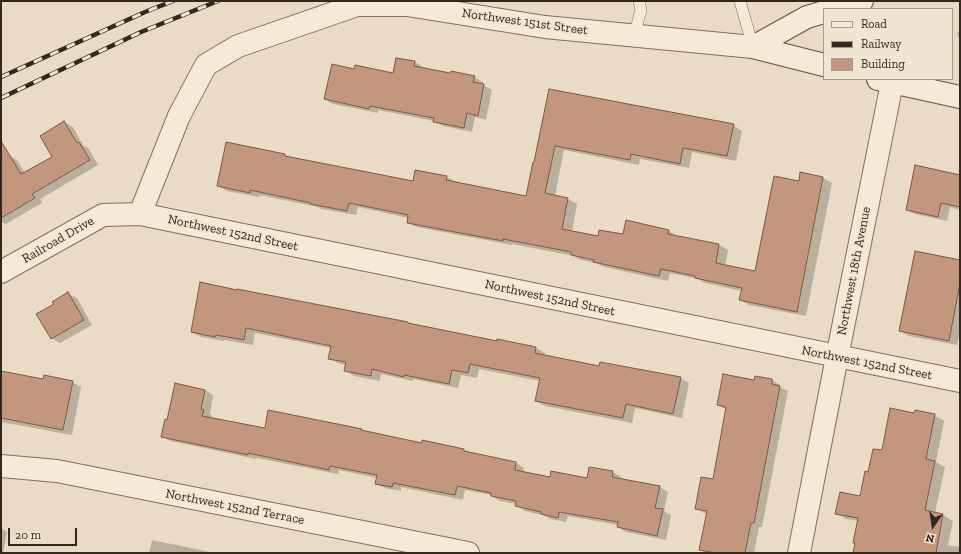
<!DOCTYPE html>
<style>
body{margin:0}
#map{position:relative;width:961px;height:554px;overflow:hidden;background:#e9dbc5;font-family:"Zilla Slab",serif}
canvas{display:block}
.frame{position:absolute;inset:0;border:2px solid #33271f;pointer-events:none}
.legend{position:absolute;left:823px;top:8px;width:130px;height:72px;box-sizing:border-box;background:#f1e6d3;border:1px solid #a59a8b;margin:0;padding:5px 7px;list-style:none;font-size:12px;color:#33271f}
.legend li{display:flex;align-items:center;gap:8px;height:20px}
.legend b{width:20px;border:1px solid #a59a8b}
.north{position:absolute;left:913px;top:506px;width:40px;height:40px;-webkit-text-stroke:3px #f1e6d3;paint-order:stroke;rotate:193deg;font-size:11px;font-weight:700;line-height:16px;text-align:center;color:#33271f}
.north::after{content:'';display:block;margin:auto;width:14px;height:18px;background:#33271f;clip-path:polygon(50% 0,100% 100%,50% 72%,0 100%)}
.scale{position:absolute;left:8px;top:528px;width:69px;height:18px;box-sizing:border-box;border:2px solid #33271f;border-top:0;padding-left:5px;font-size:12px;line-height:14px;white-space:nowrap;color:#33271f;-webkit-text-stroke:3px #f1e6d3;paint-order:stroke}
</style>
<div id="map">
<canvas width="961" height="554"></canvas>
<div class="frame"></div>
<ul class="legend">
<li><b style="height:5px;background:#f5e9d7"></b>Road</li>
<li><b style="height:5px;background:#33271f"></b>Railway</li>
<li><b style="height:11px;background:#c3967e"></b>Building</li>
</ul>
<div class="north">N</div>
<div class="scale">20 m</div>
</div>
<script>
const c = document.querySelector('canvas').getContext('2d');
c.lineJoin = 'round';
function fillPath(path, color) {
  c.fillStyle = color;
  c.fill(path, 'evenodd');
}
function poly(rows) {
  const path = new Path2D();
  for (const r of rows) {
    path.moveTo(r[0], r[1]);
    for (let i = 2; i < r.length; i += 2) path.lineTo(r[i], r[i + 1]);
  }
  return path;
}
function trace(path, color, width, dash) {
  c.strokeStyle = color;
  c.lineWidth = width;
  c.lineCap = dash ? 'butt' : 'round';
  c.setLineDash(dash || []);
  c.stroke(path);
}
function label(font, color, halo, rows, align = 'center') {
  c.font = font + ' "Zilla Slab",serif';
  c.lineWidth = 3.5;
  c.setLineDash([]);
  c.textBaseline = 'middle';
  c.strokeStyle = halo;
  c.fillStyle = color;
  for (const [text, x, y, turn = 0] of rows) {
    c.save();
    c.translate(x, y);
    c.rotate((+turn || 0) * Math.PI / 180);
    c.textAlign = isNaN(turn) ? turn : align;
    if (halo) c.strokeText(text, 0, 0);
    c.fillText(text, 0, 0);
    c.restore();
  }
}
const shadow = poly([
 [960,32,960,42,957,33],
 [415,62,423,67,423,69,474,77,483,82,482,84,492,90,486,120,475,117,472,132,443,126,434,121,378,110,378,113,333,104,325,99,354,70,393,74],
 [550,90,733,125,742,131,736,161,692,152,689,168,640,159,639,165,564,150,555,196,568,199,577,204,572,231,599,237,624,236,669,231,678,237,719,245,728,250,725,266,756,272,800,182,823,178,832,183,806,316,749,305,740,300,742,291,705,283,698,279,670,273,668,281,604,267,596,263,581,260,574,256,512,244,512,245,417,227,408,222,409,218,358,207,356,215,321,209,318,207,259,195,259,197,227,191,218,186,285,155,289,158,413,182,416,171,447,177,456,182,527,197,535,164],
 [64,122,73,127,83,145,88,148,98,165,40,199,42,203,6,224,1,222,1,159,9,155,17,160,25,173,53,157],
 [960,176,960,210,950,207,947,221,915,214,907,210],
 [960,261,960,331,957,345,909,336,900,331],
 [201,284,408,323,410,324,498,342,498,340,536,348,545,353,544,356,600,368,680,378,689,383,682,418,635,408,632,423,545,406,536,401,540,381,479,369,477,378,461,375,458,388,413,379,413,381,381,374,380,381,354,376,345,370,346,365,338,363,329,358,331,348,255,333,253,345,225,340,224,341,201,337,192,332],
 [68,294,77,298,92,325,60,343,51,338,55,304],
 [1,372,44,381,72,382,81,387,72,435,1,422],
 [772,380,780,385,780,387,788,391,762,527,759,527,754,553,707,553,701,549,708,514,704,513,696,508,714,480,727,410,718,405,755,382],
 [205,390,213,395,210,414,212,416,211,419,265,429,269,411,361,430,366,432,422,444,464,450,470,454,516,463,524,468,523,473,551,478,588,479,590,468,613,472,621,477,621,479,659,487,668,492,664,511,671,515,666,540,626,532,618,527,618,525,568,516,566,522,550,519,543,515,525,511,517,506,517,504,500,501,491,495,465,490,463,500,401,487,401,491,385,488,376,484,377,478,339,470,338,474,257,458,256,459,171,441,162,437,168,421],
 [915,414,934,415,944,421,936,462,945,467,935,513,943,515,953,521,948,545,960,547,960,553,854,553,859,521,846,519,836,513,861,498,869,473,883,452],
 [1,528,7,532,3,553,1,553],
 [152,540,215,553,149,553]
]);
const building = poly([
 [396,58,415,61,414,66,450,73,451,71,475,76,473,82,484,84,478,116,467,113,464,128,433,122,434,118,370,106,369,109,324,99,332,64,354,69,355,65,393,73,396,58],
 [549,89,734,124,727,156,683,148,680,164,631,154,630,160,555,146,545,193,568,198,562,229,598,236,599,230,623,234,626,220,669,230,668,234,719,244,716,263,755,271,774,176,799,181,800,172,823,177,797,312,739,300,742,288,695,278,695,276,661,269,659,276,593,262,594,260,571,255,571,252,503,239,503,241,407,223,408,215,349,203,347,211,310,204,311,203,250,190,250,193,217,186,226,142,285,154,285,156,413,181,415,170,447,176,446,180,526,196,533,162,534,162,549,89],
 [64,121,77,143,79,142,90,160,32,194,35,198,1,218,1,141,21,174,52,157,40,136,64,121],
 [915,165,960,175,960,207,941,203,938,217,906,210,915,165],
 [915,251,960,260,960,283,949,341,899,331,915,251],
 [200,282,237,290,237,289,408,322,408,323,497,341,497,339,536,347,535,353,599,366,600,362,681,377,673,414,626,404,623,418,535,401,540,378,470,364,468,373,452,370,449,384,404,375,404,377,372,369,371,376,344,371,346,362,328,359,331,346,246,328,244,340,216,335,215,337,191,332,200,282],
 [68,292,84,320,51,339,36,314,54,304,52,302,68,292],
 [1,371,43,379,44,375,73,381,63,430,1,418,1,371],
 [723,374,754,380,755,376,772,379,772,384,780,386,754,523,751,523,745,553,715,553,699,550,707,511,695,509,701,477,713,479,726,407,717,405,723,374],
 [175,383,205,390,201,409,204,410,202,416,265,428,268,410,362,429,361,430,422,443,422,440,464,449,464,451,516,462,515,470,550,477,551,471,587,478,589,467,613,471,612,477,660,486,655,508,663,509,657,536,617,527,618,522,559,512,558,518,541,514,541,512,515,506,516,501,491,496,491,493,457,486,455,495,393,483,392,487,375,484,377,475,330,466,329,470,248,453,248,455,161,437,165,419,167,420,175,383],
 [890,408,914,413,915,410,935,414,926,459,935,461,925,510,943,514,936,553,853,553,855,543,853,543,858,518,835,514,840,492,860,496,865,471,868,472,873,449,882,450,890,408]
]);
const lane = poly([
 [740,1,753,47],
 [634,36,641,10,639,1]
]);
const street = poly([
 [140,214,179,116,206,65,238,46,357,5,407,5,545,27,753,47],
 [1,272,103,215,140,214,960,381],
 [1,466,57,471,468,553],
 [799,553,837,357,892,83]
]);
const secondary = poly([
 [834,9,862,1],
 [753,47,807,17,824,12],
 [753,47,824,65],
 [878,79,960,97]
]);
const rail = poly([
 [1,77,145,12,173,1],
 [1,98,141,32,218,1]
]);
const streetNames = [
 ["Northwest 151st Street",525,22,8],
 ["Northwest 152nd Street",233,233,12],
 ["Railroad Drive",58,240,-30],
 ["Northwest 18th Avenue",854,271,-79],
 ["Northwest 152nd Street",550,298,12],
 ["Northwest 152nd Street",867,363,11],
 ["Northwest 152nd Terrace",235,507,11]
];
fillPath(shadow, '#0003');
fillPath(building, '#c3967e');
trace(building, '#7e5845', 1);
trace(lane, '#826e5d', 12);
trace(street, '#826e5d', 24);
trace(secondary, '#634f40', 24);
trace(lane, '#f5e9d7', 11);
trace(street, '#f5e9d7', 22);
trace(secondary, '#f5e9d7', 22);
trace(rail, '#33271f', 4.5);
trace(rail, '#f1e6d3', 3, [9]);
label('13px', '#33271f', '#f1e6d3', streetNames);
</script>
